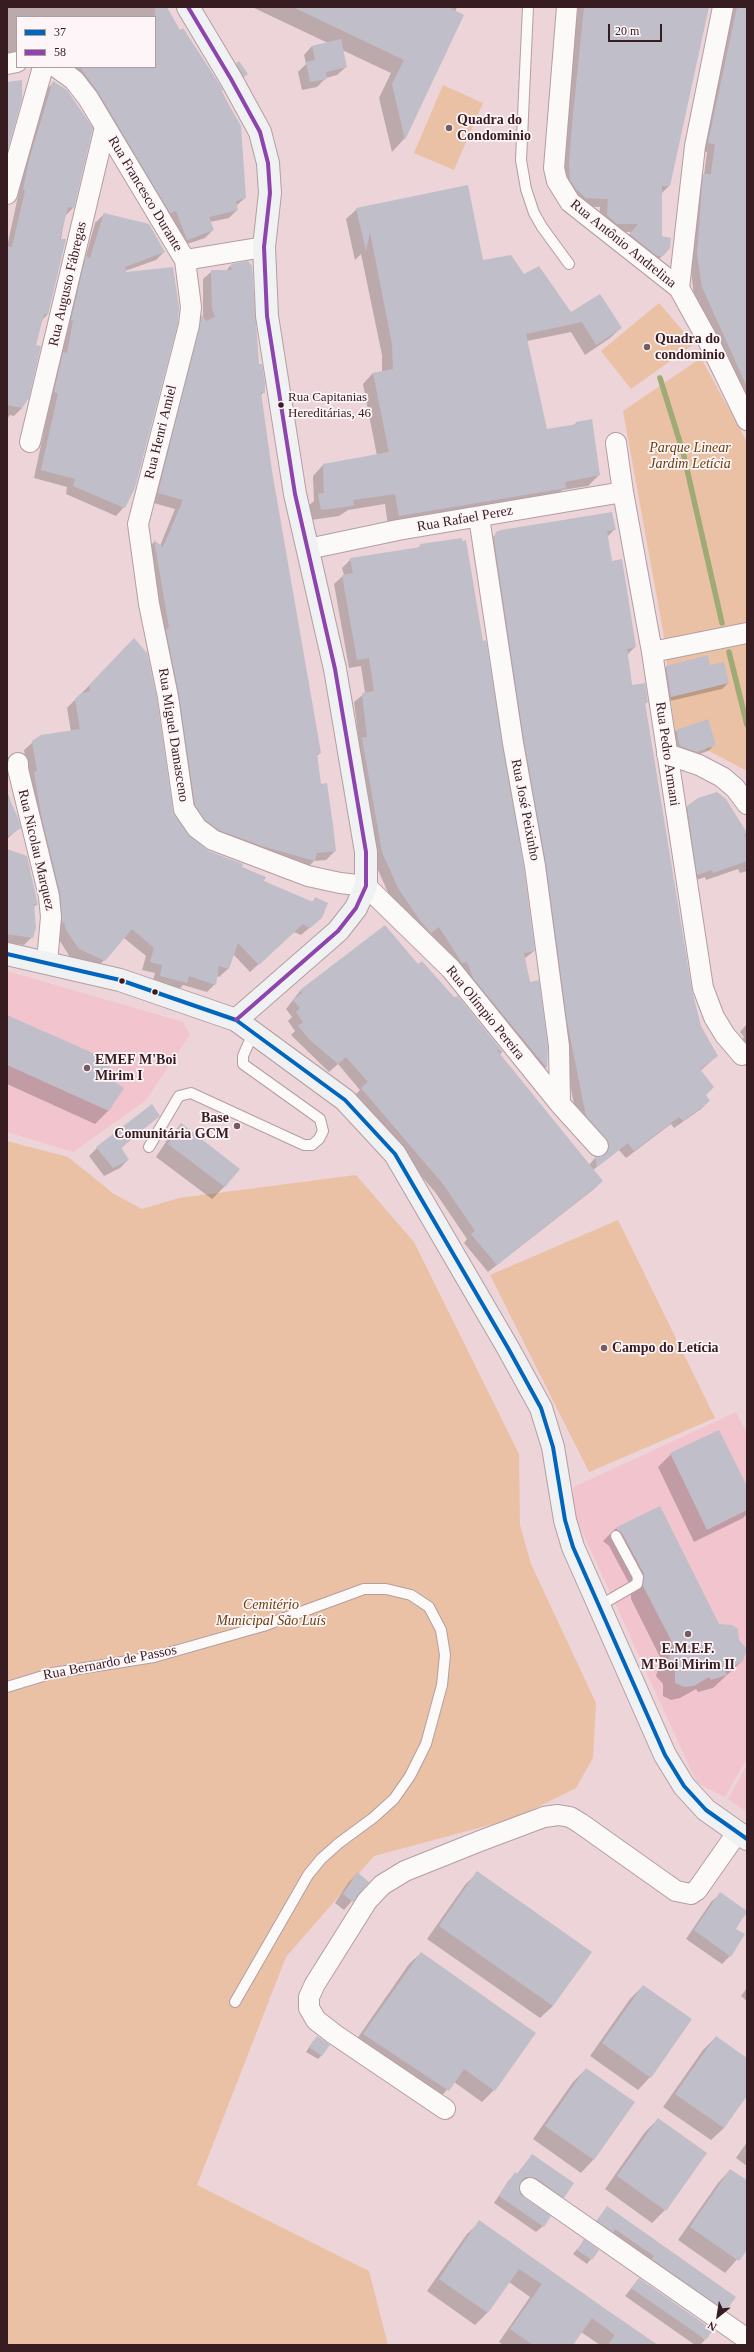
<!DOCTYPE html>
<meta charset="utf-8">
<style>
body{margin:0}
#map{position:relative;width:754px;height:2352px;overflow:hidden;background:#ecd4d8;font-family:Georgia,serif}
canvas{display:block}
.frame{position:absolute;inset:0;border:8px solid #371c22;pointer-events:none}
.legend{position:absolute;left:16px;top:16px;width:140px;height:52px;box-sizing:border-box;background:#fdf5f7;border:1px solid #ae9ea2;margin:0;padding:5px 7px;list-style:none;font-size:12px;color:#371c22}
.legend li{display:flex;align-items:center;gap:8px;height:20px}
.legend b{width:20px;border:1px solid #ae9ea2}
.north{position:absolute;left:698px;top:2296px;width:40px;height:40px;-webkit-text-stroke:3px #fdf5f7;paint-order:stroke;rotate:210deg;font-size:11px;font-weight:700;line-height:16px;text-align:center;color:#371c22}
.north::after{content:'';display:block;margin:auto;width:14px;height:18px;background:#371c22;clip-path:polygon(50% 0,100% 100%,50% 72%,0 100%)}
.scale{position:absolute;left:608px;top:24px;width:54px;height:18px;box-sizing:border-box;border:2px solid #371c22;border-top:0;padding-left:5px;font-size:12px;line-height:14px;white-space:nowrap;color:#371c22;-webkit-text-stroke:3px #fdf5f7;paint-order:stroke}
</style>
<div id="map">
<canvas width="754" height="2352"></canvas>
<div class="frame"></div>
<ul class="legend">
<li><b style="height:5px;background:#0065bd"></b>37</li>
<li><b style="height:5px;background:#8e44ad"></b>58</li>
</ul>
<div class="north">N</div>
<div class="scale">20 m</div>
</div>
<script>
const c = document.querySelector('canvas').getContext('2d');
c.lineJoin = 'round';
function fillPath(path, color) {
  c.fillStyle = color;
  c.fill(path, 'evenodd');
}
function poly(rows) {
  const path = new Path2D();
  for (const r of rows) {
    path.moveTo(r[0], r[1]);
    for (let i = 2; i < r.length; i += 2) path.lineTo(r[i], r[i + 1]);
  }
  return path;
}
function trace(path, color, width, dash) {
  c.strokeStyle = color;
  c.lineWidth = width;
  c.lineCap = dash ? 'butt' : 'round';
  c.setLineDash(dash || []);
  c.stroke(path);
}
function label(font, color, halo, rows, align = 'center') {
  c.font = font + ' Georgia,serif';
  c.lineWidth = 3.5;
  c.setLineDash([]);
  c.textBaseline = 'middle';
  c.strokeStyle = halo;
  c.fillStyle = color;
  for (const [text, x, y, turn = 0] of rows) {
    c.save();
    c.translate(x, y);
    c.rotate((+turn || 0) * Math.PI / 180);
    c.textAlign = isNaN(turn) ? turn : align;
    if (halo) c.strokeText(text, 0, 0);
    c.fillText(text, 0, 0);
    c.restore();
  }
}
const built = poly([
 [7,971,183,1022,190,1035,145,1101,73,1152,7,1132],
 [736,1412,747,1433,747,1758,725,1797,697,1783,572,1509,574,1487],
 [747,1765,747,1812,728,1799]
]);
const green = poly([
 [443,85,483,103,454,170,414,153],
 [659,303,694,344,631,389,601,351],
 [701,358,747,442,747,771,675,733,663,631,623,411],
 [7,1141,68,1157,114,1194,142,1209,179,1198,356,1175,414,1242,519,1454,520,1525,531,1564,596,1703,593,1758,576,1788,516,1818,374,1856,286,1957,197,2185,369,2271,388,2345,7,2345],
 [618,1220,715,1418,589,1472,490,1275]
]);
const shadow = poly([
 [7,7,165,7,180,31,215,78,240,127,245,198,236,206,237,210,229,218,210,222,213,230,205,238,178,247,67,67,155,67,155,17,17,17,17,55,7,58],
 [252,7,457,7,455,12,463,15,404,139,392,152,379,98,391,73,342,50,346,67,337,75,326,78,317,87,302,90,298,72,306,64,304,55,312,46,328,43],
 [578,7,707,7,669,186,661,194,661,237,667,251,658,260,623,243,631,232,609,232,599,224,600,207,577,206,562,188,567,98],
 [731,7,747,7,747,410,694,296,690,263,695,183,704,175,707,152,700,151],
 [237,64,247,74,240,80,233,68],
 [53,83,92,129,73,208,65,216,48,314,41,321,22,408,14,416,10,415,7,419,7,247,26,159,46,90],
 [357,209,483,261,524,276,571,314,621,328,610,338,585,355,571,332,527,341,546,431,573,426,577,422,599,475,588,486,562,490,554,499,388,526,385,504,348,510,339,516,311,520,308,506,314,501,313,476,323,465,377,456,363,384,373,373,382,372,382,355,361,254,355,260,346,219],
 [104,214,164,252,156,260,122,272,124,507,116,516,66,494,67,487,34,478,50,402,46,401,78,266,85,259,95,223],
 [231,265,264,392,261,395,271,471,320,753,317,756,320,785,335,851,326,860,314,861,305,870,197,829,146,550,154,542,160,546,175,509,150,502,193,324,202,316,203,319,203,279,212,271,226,271],
 [615,529,607,537,612,562,635,647,627,655,632,686,647,702,645,704,691,990,700,1027,717,1056,700,1071,705,1095,709,1101,701,1109,674,1128,671,1124,626,1158,619,1150,593,1170,602,1181,594,1189,488,1272,464,1243,467,1239,435,1192,353,1097,360,1090,338,1064,329,1072,291,1035,295,1031,288,1021,292,1017,286,1009,300,991,385,926,418,965,453,998,458,997,502,1052,499,1055,589,1165,595,1158,600,1157,601,1153,578,1124,559,1030,488,542,497,533],
 [421,545,534,951,524,959,547,1047,546,1067,539,1075,454,971,431,935,422,940,390,897,374,861,354,702,365,693,361,666,349,668,334,584,344,575,342,568,351,559,417,549],
 [134,640,172,811,187,835,208,852,263,882,312,902,315,899,321,918,301,935,294,932,250,972,233,954,228,969,219,977,217,976,215,984,207,992,183,985,178,991,152,984,155,973,142,970,146,956,124,938,96,969,70,957,58,938,24,750,33,742,71,732,67,708],
 [709,666,728,683,722,689,666,702,660,673,666,667],
 [676,731,715,744,708,751,689,758,673,753,670,738],
 [7,791,19,828,7,839],
 [688,806,733,811,747,836,747,871,740,873,738,869,706,880,705,877,690,882,680,814],
 [7,851,37,904,33,908,32,937,24,945,7,943],
 [7,1016,122,1088,108,1111,95,1124,7,1084],
 [747,1024,747,1060,736,1045,744,1037,740,1032],
 [158,1116,121,1148,128,1160,120,1168,104,1176,89,1156,97,1148],
 [181,1124,225,1186,212,1199,156,1157,169,1137],
 [719,1431,747,1488,747,1514,743,1518,694,1542,658,1467,671,1454],
 [660,1507,718,1625,742,1661,713,1688,698,1692,696,1689,680,1698,671,1700,663,1696,663,1684,656,1676,661,1659,631,1599,631,1587,609,1546,603,1541,615,1529],
 [477,1873,553,2006,540,2018,427,1939,465,1885],
 [357,1874,368,1882,344,1910,335,1903,349,1882],
 [720,1894,747,1912,735,1929,730,1956,722,1964,686,1939,711,1902],
 [421,1953,534,2033,494,2090,482,2102,454,2082,436,2102,352,2046,409,1964],
 [643,1986,650,2077,638,2090,590,2056,630,1999],
 [747,1988,747,2001,741,1996],
 [716,2037,747,2059,747,2094,724,2128,711,2140,663,2107,703,2050],
 [313,2041,322,2055,318,2059,306,2052],
 [586,2069,633,2103,593,2160,581,2173,533,2139,573,2082],
 [658,2119,665,2210,652,2223,605,2189,645,2132],
 [747,2142,747,2166,736,2158],
 [532,2155,563,2197,557,2203,529,2185,519,2184,517,2187,522,2198,543,2226,536,2232,494,2203,509,2180,517,2174],
 [730,2170,747,2182,747,2248,725,2273,678,2240,718,2183],
 [607,2207,726,2310,719,2317,591,2228],
 [480,2222,656,2345,600,2345,581,2332,572,2345,503,2345,499,2342,530,2297,509,2282,487,2313,475,2325,427,2291,467,2234],
 [584,2241,598,2250,587,2264,573,2254],
 [639,2279,705,2340,700,2345,695,2345,625,2296]
]);
const stream = poly([
 [660,378,683,452,722,623],
 [729,652,747,725]
]);
const building = poly([
 [155,7,167,7,180,30,183,28,220,85,223,90,221,91,241,126,246,198,236,201,238,210,209,217,214,230,187,240,176,211,170,213,98,92,80,67,155,67],
 [293,7,448,7,464,15,405,140,392,84,404,60],
 [584,7,709,7,670,186,662,186,662,236,671,238,670,248,663,256,657,256,630,234,638,224,617,224,607,215,608,199,586,198,576,189,570,180,569,162,573,115],
 [737,7,747,7,747,387,702,287,697,254,703,174,711,174,715,144,708,143],
 [341,39,347,67,326,72,327,79,310,82,306,62,315,60,312,46],
 [239,61,248,74,244,77,236,63],
 [22,80,22,99,7,152,7,82],
 [53,81,67,90,93,128,74,208,68,207,60,239,66,239,48,315,44,314,36,345,41,346,29,398,22,408,7,405,7,246,12,247,25,191,23,190,29,160],
 [468,185,483,260,511,255,524,274,539,266,571,312,600,294,622,328,596,345,582,322,526,334,547,429,577,424,576,422,592,419,600,475,565,482,566,488,399,516,395,494,353,500,354,505,351,506,321,510,318,494,324,493,323,464,389,452,373,373,393,369,392,344,370,232,366,251,356,208],
 [104,213,149,224,165,252,125,267,126,272,173,267,179,307,178,323,135,488,125,508,73,486,75,479,41,470,58,394,54,392,63,352,67,353,73,321,71,320,86,256,90,258],
 [248,261,252,266,259,364,262,364,265,383,265,393,261,392,272,471,321,753,317,754,321,784,327,783,333,825,336,851,317,853,315,861,262,846,219,830,205,820,195,805,179,695,166,630,169,627,154,540,163,547,183,500,158,493,202,315,206,321,215,317,212,308,211,270,232,270,231,264],
 [612,512,616,530,607,531,612,561,622,559,636,647,627,649,630,669,632,685,645,683,648,702,645,703,692,990,701,1026,718,1056,700,1069,714,1087,706,1095,710,1101,683,1121,679,1117,634,1151,628,1143,597,1167,595,1157,605,1155,609,1144,586,1116,567,1021,546,864,524,741,494,539,496,532,501,530],
 [462,538,462,541,466,540,483,641,486,640,524,868,535,951,524,953,530,982,539,980,548,1047,547,1068,473,978,467,962,462,963,439,927,431,933,419,919,398,888,382,852,362,738,367,737,362,693,374,691,369,658,357,660,342,575,353,573,350,558,421,547,420,544],
 [134,638,146,652,147,651,157,699,173,811,188,834,209,851,243,864,242,867,266,877,264,881,313,902,315,897,328,903,322,918,310,928,303,924,259,965,238,943,229,969,219,966,216,985,189,976,187,983,160,976,162,965,150,962,154,948,132,929,105,961,79,949,66,930,64,922,62,923,60,893,41,814,34,772,37,771,32,741,41,735,80,729,75,699,80,694,90,691,89,685],
 [708,655,710,665,724,662,729,683,671,697,666,666],
 [708,719,716,745,697,752,680,746,676,730],
 [717,792,726,799,747,833,744,834,747,842,747,861,713,873,712,870,697,875,687,806,698,798],
 [7,795,17,815,21,828,7,837],
 [7,849,27,856,38,905,34,904,36,928,33,938,7,934],
 [385,925,418,964,422,961,454,997,458,996,503,1052,496,1049,603,1181,497,1265,471,1234,475,1231,443,1184,361,1088,368,1082,346,1057,338,1064,310,1040,298,1026,303,1022,296,1012,300,1008,293,1000,302,993,300,990],
 [7,1015,111,1061,107,1077,124,1088,109,1111,7,1065],
 [152,1104,160,1116,121,1147,129,1160,113,1168,96,1147],
 [181,1123,240,1169,225,1187,168,1144],
 [719,1430,747,1486,747,1510,707,1530,670,1453],
 [660,1506,719,1624,732,1625,738,1629,739,1640,747,1649,743,1661,725,1670,727,1675,711,1680,709,1677,694,1686,684,1687,675,1683,675,1671,668,1663,668,1659,674,1646,643,1586,644,1574,622,1533,615,1528],
 [477,1871,592,1952,553,2006,439,1926],
 [357,1872,369,1882,353,1902,343,1894],
 [720,1892,747,1911,736,1929,745,1934,731,1957,694,1930],
 [421,1952,536,2033,495,2091,464,2069,449,2091,363,2034],
 [643,1985,692,2019,651,2078,602,2043],
 [317,2036,330,2045,322,2056,309,2047],
 [716,2036,747,2058,747,2096,724,2128,675,2094],
 [586,2068,635,2102,594,2160,545,2126],
 [658,2118,707,2153,666,2211,617,2176],
 [532,2154,574,2183,564,2198,536,2178,525,2177,521,2181,519,2187,523,2197,551,2216,544,2227,499,2196,515,2172,518,2174],
 [730,2169,747,2180,747,2250,739,2261,690,2227],
 [607,2206,736,2297,726,2311,652,2259,654,2256,615,2229,613,2232,597,2221],
 [479,2220,607,2310,658,2345,608,2345,615,2335,592,2318,573,2345,533,2345,510,2329,542,2284,519,2269,488,2313,439,2279],
 [584,2239,599,2250,592,2260,577,2250],
 [639,2278,713,2330,706,2340,631,2288]
]);
const lane = poly([
 [528,7,521,160,526,189,534,213,542,227,569,264],
 [149,1147,179,1096,191,1093,304,1145,312,1145,319,1139,323,1131,320,1119,243,1064,243,1056,254,1031],
 [599,1606,637,1584,638,1577,616,1536],
 [7,1687,53,1673,154,1657,263,1626,364,1589,386,1589,411,1595,429,1607,441,1630,445,1655,442,1685,426,1744,410,1776,394,1799,373,1818,339,1843,321,1859,308,1875,235,2002]
]);
const street = poly([
 [567,7,554,168,557,181,570,202,679,288,711,346,747,420],
 [7,64,17,62],
 [56,67,74,80,88,98,185,260,264,247],
 [7,194,43,67],
 [185,260,191,307,189,325,138,524,149,604,168,697,184,809,197,828,213,840,308,876,340,883,366,886,451,969,560,1104,598,1146],
 [679,288,695,146,723,7],
 [30,442,105,127],
 [616,443,623,492,652,652,703,988,714,1017,725,1035,742,1055],
 [479,517,513,743,535,866,559,1046,560,1104],
 [308,549,398,530,623,492],
 [652,652,747,633],
 [667,754,699,765,722,777,735,788,747,804],
 [18,763,18,769,49,896,51,917,47,962],
 [445,2109,334,2034,316,2020,309,2008,309,1997,315,1984,367,1901,382,1885,405,1871,480,1841,544,1817,558,1815,570,1817,580,1823,676,1891,691,1894,697,1890,737,1833],
 [530,2188,747,2339]
]);
const secondary = poly([
 [188,7,231,79,260,132,268,163,270,193,264,247,267,316,295,494,335,669,366,852,366,886,356,908,338,931,236,1020],
 [7,954,120,980,236,1020,345,1100,395,1154,508,1348,541,1408,553,1447,565,1520,573,1547,665,1755,684,1786,706,1810,747,1839]
]);
const bus1 = poly([
 [7,954,120,980,236,1020,345,1100,395,1154,508,1348,541,1408,553,1447,565,1520,573,1547,665,1755,684,1786,706,1810,747,1839]
]);
const bus2 = poly([
 [188,7,231,79,260,132,268,163,270,193,264,247,267,316,295,494,335,669,366,852,366,886,356,908,338,931,236,1020]
]);
const markers = [
 [449,128,4,"#765c62"],
 [647,347,4,"#765c62"],
 [281,405,3.5,"#371c22"],
 [122,981,3.5,"#371c22"],
 [155,992,3.5,"#371c22"],
 [87,1068,4,"#765c62"],
 [237,1126,4,"#765c62"],
 [604,1348,4,"#765c62"],
 [688,1634,4,"#765c62"]
];
const busNames = [
 ["Rua Capitanias",288,398],
 ["Hereditárias, 46",288,414]
];
const poiNames = [
 ["Quadra do",457,120],
 ["Condominio",457,136],
 ["Quadra do",655,339],
 ["condominio",655,355],
 ["EMEF M'Boi",95,1060],
 ["Mirim I",95,1076],
 ["Base",229,1118,"right"],
 ["Comunitária GCM",229,1134,"right"],
 ["Campo do Letícia",612,1348],
 ["E.M.E.F.",688,1649,"center"],
 ["M'Boi Mirim II",688,1665,"center"]
];
const streetNames = [
 ["Rua Francesco Durante",145,194,59],
 ["Rua Antônio Andrelina",623,244,39],
 ["Rua Augusto Fábregas",68,284,-77],
 ["Rua Henri Amiel",161,432,-76],
 ["Rua Rafael Perez",465,519,-10],
 ["Rua Miguel Damasceno",173,735,81],
 ["Rua Pedro Armani",667,754,82],
 ["Rua José Peixinho",525,810,79],
 ["Rua Nicolau Marquez",36,850,77],
 ["Rua Olímpio Pereira",485,1013,51],
 ["Rua Bernardo de Passos",110,1663,-11]
];
const parkNames = [
 ["Parque Linear",690,448],
 ["Jardim Letícia",690,464],
 ["Cemitério",271,1605],
 ["Municipal São Luís",271,1621]
];
fillPath(built, '#f2c4cd');
fillPath(green, '#eac1a4');
fillPath(shadow, '#0003');
trace(stream, '#9eab74', 5.5);
fillPath(building, '#c0bfc9');
trace(lane, '#b49ea2', 12);
trace(street, '#b49ea2', 22);
trace(secondary, '#b49ea2', 24);
trace(lane, '#fcf9f9', 10);
trace(street, '#fcf9f9', 20);
trace(secondary, '#eff1f2', 22);
trace(bus1, '#0065bd', 4);
trace(bus2, '#8e44ad', 4);
for (const [x, y, r, color] of markers) {
  const dot = new Path2D();
  dot.arc(x, y, r, 0, 2 * Math.PI);
  c.fillStyle = color;
  c.fill(dot);
  trace(dot, '#fdf5f7', 1.5);
}
label('13px', '#371c22', '#fdf5f7', busNames, 'left');
label('bold 14px', '#371c22', '#fdf5f7', poiNames, 'left');
label('14px', '#371c22', '#fdf5f7', streetNames);
label('italic 14px', '#6a400c', '#fdf5f7', parkNames);
</script>
